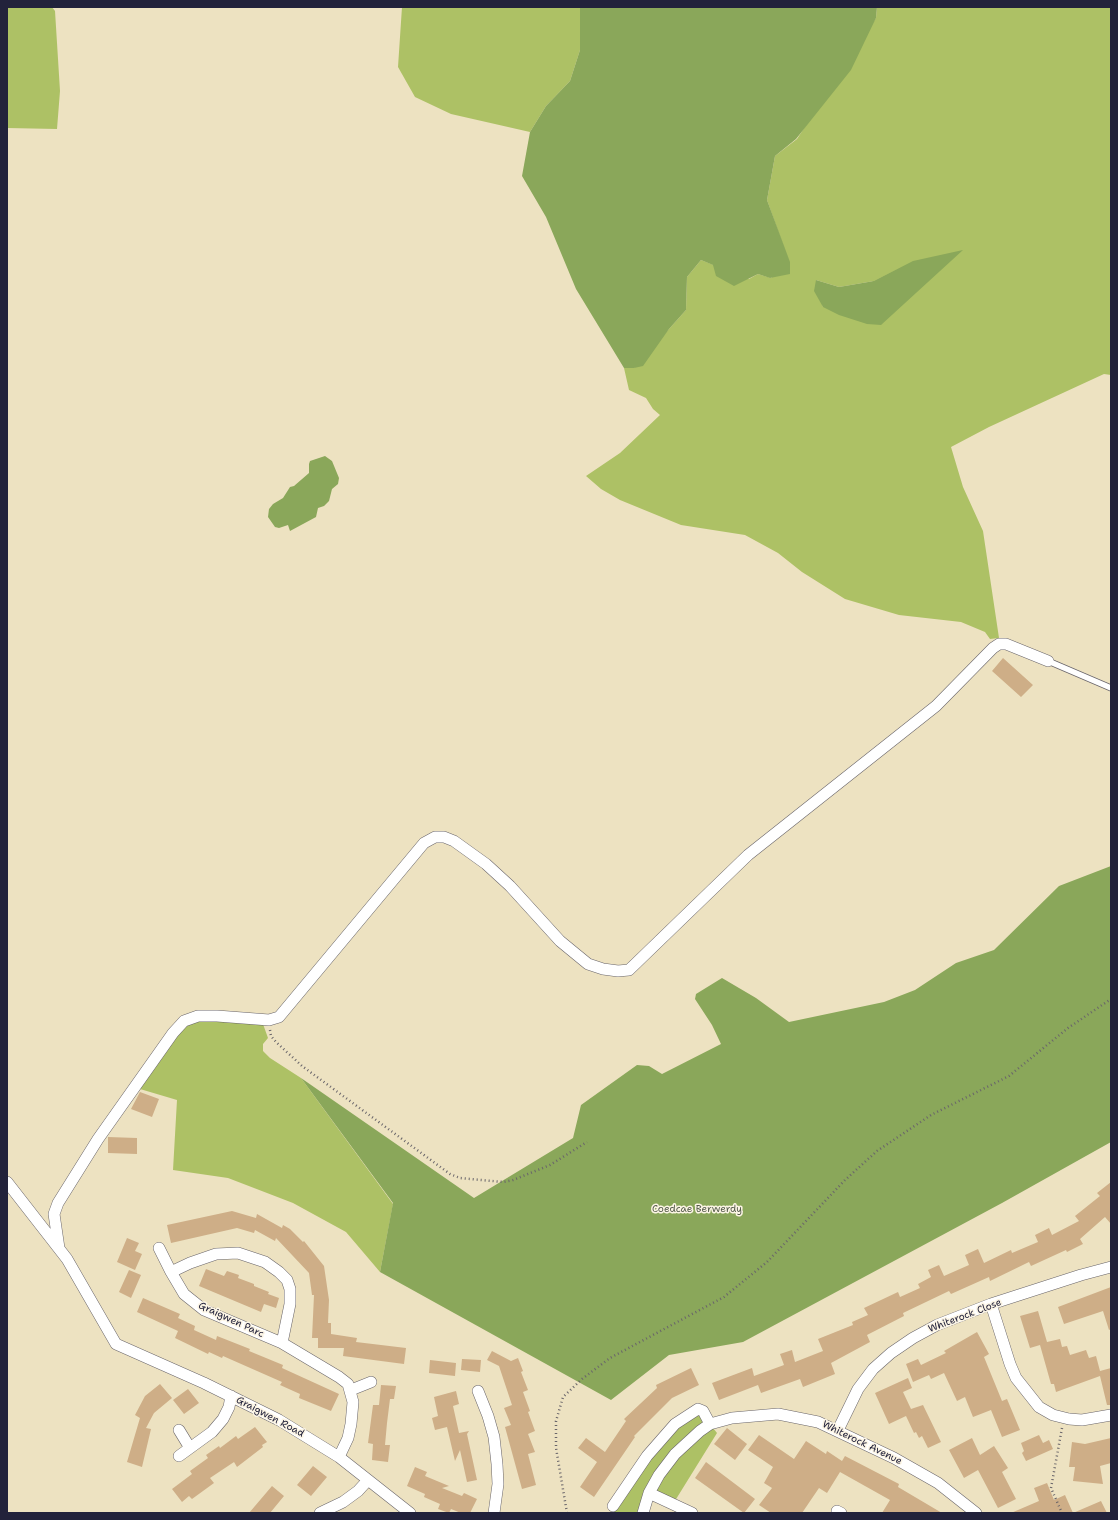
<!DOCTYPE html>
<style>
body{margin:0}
#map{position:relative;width:1118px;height:1520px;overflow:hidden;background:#ede2c1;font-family:"Shantell Sans",sans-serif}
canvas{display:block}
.frame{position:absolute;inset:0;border:8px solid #22223b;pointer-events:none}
</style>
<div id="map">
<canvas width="1118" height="1520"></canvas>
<div class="frame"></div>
</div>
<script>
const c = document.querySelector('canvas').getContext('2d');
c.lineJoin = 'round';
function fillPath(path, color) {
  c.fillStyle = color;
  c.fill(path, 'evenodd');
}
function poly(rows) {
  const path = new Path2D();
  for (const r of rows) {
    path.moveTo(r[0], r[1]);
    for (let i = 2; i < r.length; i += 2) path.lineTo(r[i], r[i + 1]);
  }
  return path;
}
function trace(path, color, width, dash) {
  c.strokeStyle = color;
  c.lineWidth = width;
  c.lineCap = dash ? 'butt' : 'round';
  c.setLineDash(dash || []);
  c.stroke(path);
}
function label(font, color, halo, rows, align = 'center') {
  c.font = font + ' "Shantell Sans",sans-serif';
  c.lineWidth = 3;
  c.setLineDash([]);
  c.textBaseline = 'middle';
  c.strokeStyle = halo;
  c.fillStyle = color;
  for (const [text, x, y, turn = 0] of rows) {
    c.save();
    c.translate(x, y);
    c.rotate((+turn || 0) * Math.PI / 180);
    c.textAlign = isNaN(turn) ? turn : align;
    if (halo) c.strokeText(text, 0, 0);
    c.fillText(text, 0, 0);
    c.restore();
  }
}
const green = poly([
 [7,7,52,7,55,11,60,91,57,129,7,128],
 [402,7,580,7,580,50,570,81,546,106,530,132,451,114,415,97,398,67],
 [877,7,1111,7,1111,375,1104,374,989,427,951,447,963,487,983,531,999,638,990,639,985,632,961,622,899,615,845,599,802,572,778,553,745,535,681,525,620,500,601,489,586,476,620,453,660,415,653,409,646,398,629,390,624,368,634,368,686,310,687,277,701,260,749,279,758,274,771,278,789,262,767,200,775,156,797,139,876,18],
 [913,261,823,307,816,280,839,287,874,281],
 [200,1020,263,1024,268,1038,263,1044,263,1051,270,1058,301,1078,393,1204,380,1272,346,1232,293,1203,228,1178,173,1170,177,1100,140,1089,176,1036,187,1025],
 [698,1409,717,1433,673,1504,649,1493,643,1513,615,1513,613,1506,647,1456]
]);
const forest = poly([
 [580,7,877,7,876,18,851,70,796,139,775,156,767,200,790,262,790,274,770,278,758,274,734,286,716,276,713,265,701,260,687,277,686,310,669,329,643,366,634,368,624,368,576,289,546,217,522,176,530,132,546,106,570,81,580,50],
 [963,250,881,325,867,324,839,315,823,307,814,291,816,280,839,287,874,281,913,261],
 [325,456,332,461,339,478,338,484,332,489,329,501,324,506,318,508,316,517,290,531,288,525,279,528,275,527,268,517,269,509,273,504,283,498,290,487,294,486,309,473,309,464,310,461],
 [1111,866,1111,1142,1002,1203,743,1342,669,1355,611,1400,380,1272,393,1203,301,1078,474,1198,573,1138,581,1105,637,1065,649,1066,662,1074,721,1044,712,1025,695,999,696,994,722,978,756,998,789,1022,884,1002,915,990,956,963,994,950,1059,886]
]);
const building = poly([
 [1003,658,1033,685,1021,697,992,671],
 [140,1092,159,1099,152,1117,131,1109],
 [108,1137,137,1138,137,1154,108,1153],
 [1111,1182,1111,1224,1105,1217,1080,1239,1083,1244,1067,1252,1066,1250,1031,1266,1029,1262,990,1281,989,1277,951,1294,949,1291,903,1313,904,1316,867,1335,870,1342,831,1363,835,1374,803,1387,800,1379,761,1393,758,1385,719,1400,712,1383,752,1368,754,1376,784,1365,780,1354,792,1350,795,1362,823,1351,818,1339,853,1325,852,1322,868,1315,864,1308,898,1292,900,1297,920,1288,918,1284,931,1277,928,1270,939,1265,944,1276,969,1265,965,1255,978,1249,984,1263,1011,1250,1012,1253,1038,1242,1035,1235,1049,1228,1052,1235,1079,1221,1075,1216,1100,1196,1097,1193],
 [232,1211,256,1218,257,1214,282,1228,283,1225,290,1229,303,1242,304,1241,324,1266,329,1300,328,1323,331,1323,331,1334,357,1338,356,1342,406,1348,404,1364,343,1356,344,1348,318,1348,318,1338,312,1338,314,1295,312,1295,309,1273,276,1238,275,1241,255,1230,254,1233,237,1228,171,1243,167,1225],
 [127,1238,139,1243,135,1251,142,1254,135,1270,117,1262],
 [206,1269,224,1276,227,1271,239,1275,238,1278,254,1284,254,1286,269,1292,268,1294,279,1298,276,1308,264,1304,261,1312,199,1286],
 [129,1270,141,1275,131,1298,119,1292],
 [1111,1287,1111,1329,1109,1330,1103,1311,1064,1324,1058,1307],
 [143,1298,180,1314,178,1318,195,1326,194,1330,216,1340,217,1336,250,1349,249,1351,283,1365,282,1368,339,1394,331,1411,299,1398,300,1394,280,1385,282,1382,223,1356,222,1358,209,1352,208,1354,175,1338,178,1331,137,1312],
 [1038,1311,1047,1342,1060,1339,1062,1347,1067,1346,1070,1355,1086,1350,1089,1358,1096,1356,1100,1371,1111,1368,1111,1405,1107,1405,1100,1376,1056,1392,1054,1384,1051,1384,1040,1345,1030,1348,1020,1316],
 [977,1332,989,1354,984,1357,1002,1401,1007,1399,1020,1430,1002,1437,991,1410,973,1417,965,1397,957,1401,944,1373,931,1379,929,1375,913,1382,906,1364,918,1359,921,1365,946,1353,944,1351],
 [492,1351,511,1361,518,1358,523,1371,521,1372,528,1390,523,1392,530,1411,528,1412,535,1431,528,1434,535,1452,528,1454,536,1485,522,1489,505,1427,511,1425,504,1408,512,1405,499,1366,487,1360],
 [462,1359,481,1360,480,1372,461,1370],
 [430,1360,456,1363,455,1376,429,1373],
 [691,1368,699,1385,672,1398,634,1436,635,1437,594,1497,580,1487,597,1462,578,1448,586,1438,605,1452,626,1421,624,1419,657,1388,656,1385],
 [908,1378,912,1388,903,1392,911,1409,923,1405,941,1442,928,1448,922,1436,919,1438,916,1432,914,1433,906,1416,889,1424,875,1393],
 [160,1384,172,1398,154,1413,146,1428,151,1429,142,1467,127,1462,140,1418,135,1415,145,1396],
 [381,1385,396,1386,394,1399,390,1399,387,1423,385,1445,390,1445,388,1462,372,1460,373,1444,368,1443,373,1405,379,1405],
 [188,1389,199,1403,184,1414,173,1400],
 [456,1391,459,1404,453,1406,459,1433,469,1431,467,1434,477,1480,467,1482,460,1450,455,1461,447,1427,435,1430,432,1418,438,1416,434,1397],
 [255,1427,267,1442,262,1445,263,1447,237,1467,234,1462,210,1478,214,1483,192,1499,189,1496,182,1502,172,1489,192,1474,190,1471,208,1458,206,1455,219,1446,220,1448,236,1436,238,1439],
 [727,1428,747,1444,735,1460,714,1444],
 [759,1435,794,1459,806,1441,826,1454,827,1451,842,1461,845,1456,899,1484,898,1487,942,1513,882,1513,890,1500,840,1472,827,1493,819,1488,802,1513,771,1513,759,1505,772,1488,764,1483,773,1467,748,1450],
 [1039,1435,1043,1443,1049,1440,1053,1449,1026,1461,1022,1453,1024,1451,1021,1443],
 [972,1438,980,1455,994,1446,1008,1468,1002,1472,1016,1499,998,1508,978,1470,964,1478,949,1450],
 [1111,1438,1111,1463,1100,1466,1103,1484,1073,1481,1075,1467,1069,1467,1072,1442,1085,1444],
 [706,1462,755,1499,744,1513,695,1478],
 [313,1466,327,1477,311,1496,297,1485],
 [415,1467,427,1472,425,1476,449,1486,442,1488,462,1496,464,1493,477,1499,470,1513,461,1513,451,1509,449,1513,438,1509,440,1504,424,1497,425,1494,407,1486],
 [1047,1483,1054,1500,1065,1495,1073,1513,1101,1501,1107,1513,1011,1513,1039,1501,1034,1488],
 [272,1486,284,1496,270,1513,249,1513]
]);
const path = poly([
 [270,1030,271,1036,276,1042,302,1066,450,1174,460,1178,503,1182,513,1180,550,1165,587,1142],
 [1062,1428,1051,1488,1062,1513],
 [567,1513,556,1448,556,1421,563,1397,582,1379,610,1358,724,1297,767,1262,845,1180,877,1151,931,1115,1009,1076,1068,1028,1111,999]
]);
const lane = poly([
 [1048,661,1111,688]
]);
const street = poly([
 [7,1182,67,1259,116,1344,204,1383,279,1420,339,1457,410,1513],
 [59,1248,54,1214,58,1203,98,1139,173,1033,184,1021,198,1016,217,1016,269,1020,279,1017,424,843,435,837,444,837,454,841,486,864,510,886,560,941,588,964,603,969,618,971,629,970,748,855,936,706,993,648,999,644,1006,644,1048,661],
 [159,1248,171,1272],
 [991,1304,1010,1364,1016,1378,1039,1407,1053,1415,1069,1419,1082,1420,1111,1415],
 [282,1343,290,1304,290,1289,287,1280,279,1272,265,1262,238,1253,216,1254,190,1263,171,1272,184,1294,204,1310,282,1343,339,1377,348,1384,353,1402,351,1424,348,1438,339,1457],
 [351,1390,371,1382],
 [478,1391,488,1416,494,1437,497,1464,498,1484,494,1513],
 [179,1430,190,1448],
 [838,1430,858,1389,873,1369,891,1353,913,1338,937,1325,991,1304,1081,1275,1111,1267],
 [179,1456,212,1432,223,1419,229,1407,231,1396],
 [649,1493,692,1513],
 [613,1506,647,1456,675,1424,698,1409,703,1411,710,1424],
 [837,1511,841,1513],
 [320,1513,343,1502,358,1491,368,1480],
 [643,1513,649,1493,659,1475,675,1454,700,1431,710,1424,732,1418,778,1414,818,1422,894,1458,938,1483,976,1513]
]);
const parkNames = [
 ["Coedcae Berwerdy",697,1209]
];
const streetNames = [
 ["Whiterock Close",965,1316,-21],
 ["Graigwen Parc",231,1320,25],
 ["Graigwen Road",270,1417,28],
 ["Whiterock Avenue",862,1443,26]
];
fillPath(green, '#adc165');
fillPath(forest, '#8aa75a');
fillPath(building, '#ceae87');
trace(lane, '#69656a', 7);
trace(street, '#69656a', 12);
trace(path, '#69656a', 2.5, [1, 3]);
trace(lane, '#fff', 5.5);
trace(street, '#fff', 11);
label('10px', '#535a4a', '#fcf5e5', parkNames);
label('10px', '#22223b', '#fcf5e5', streetNames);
</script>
